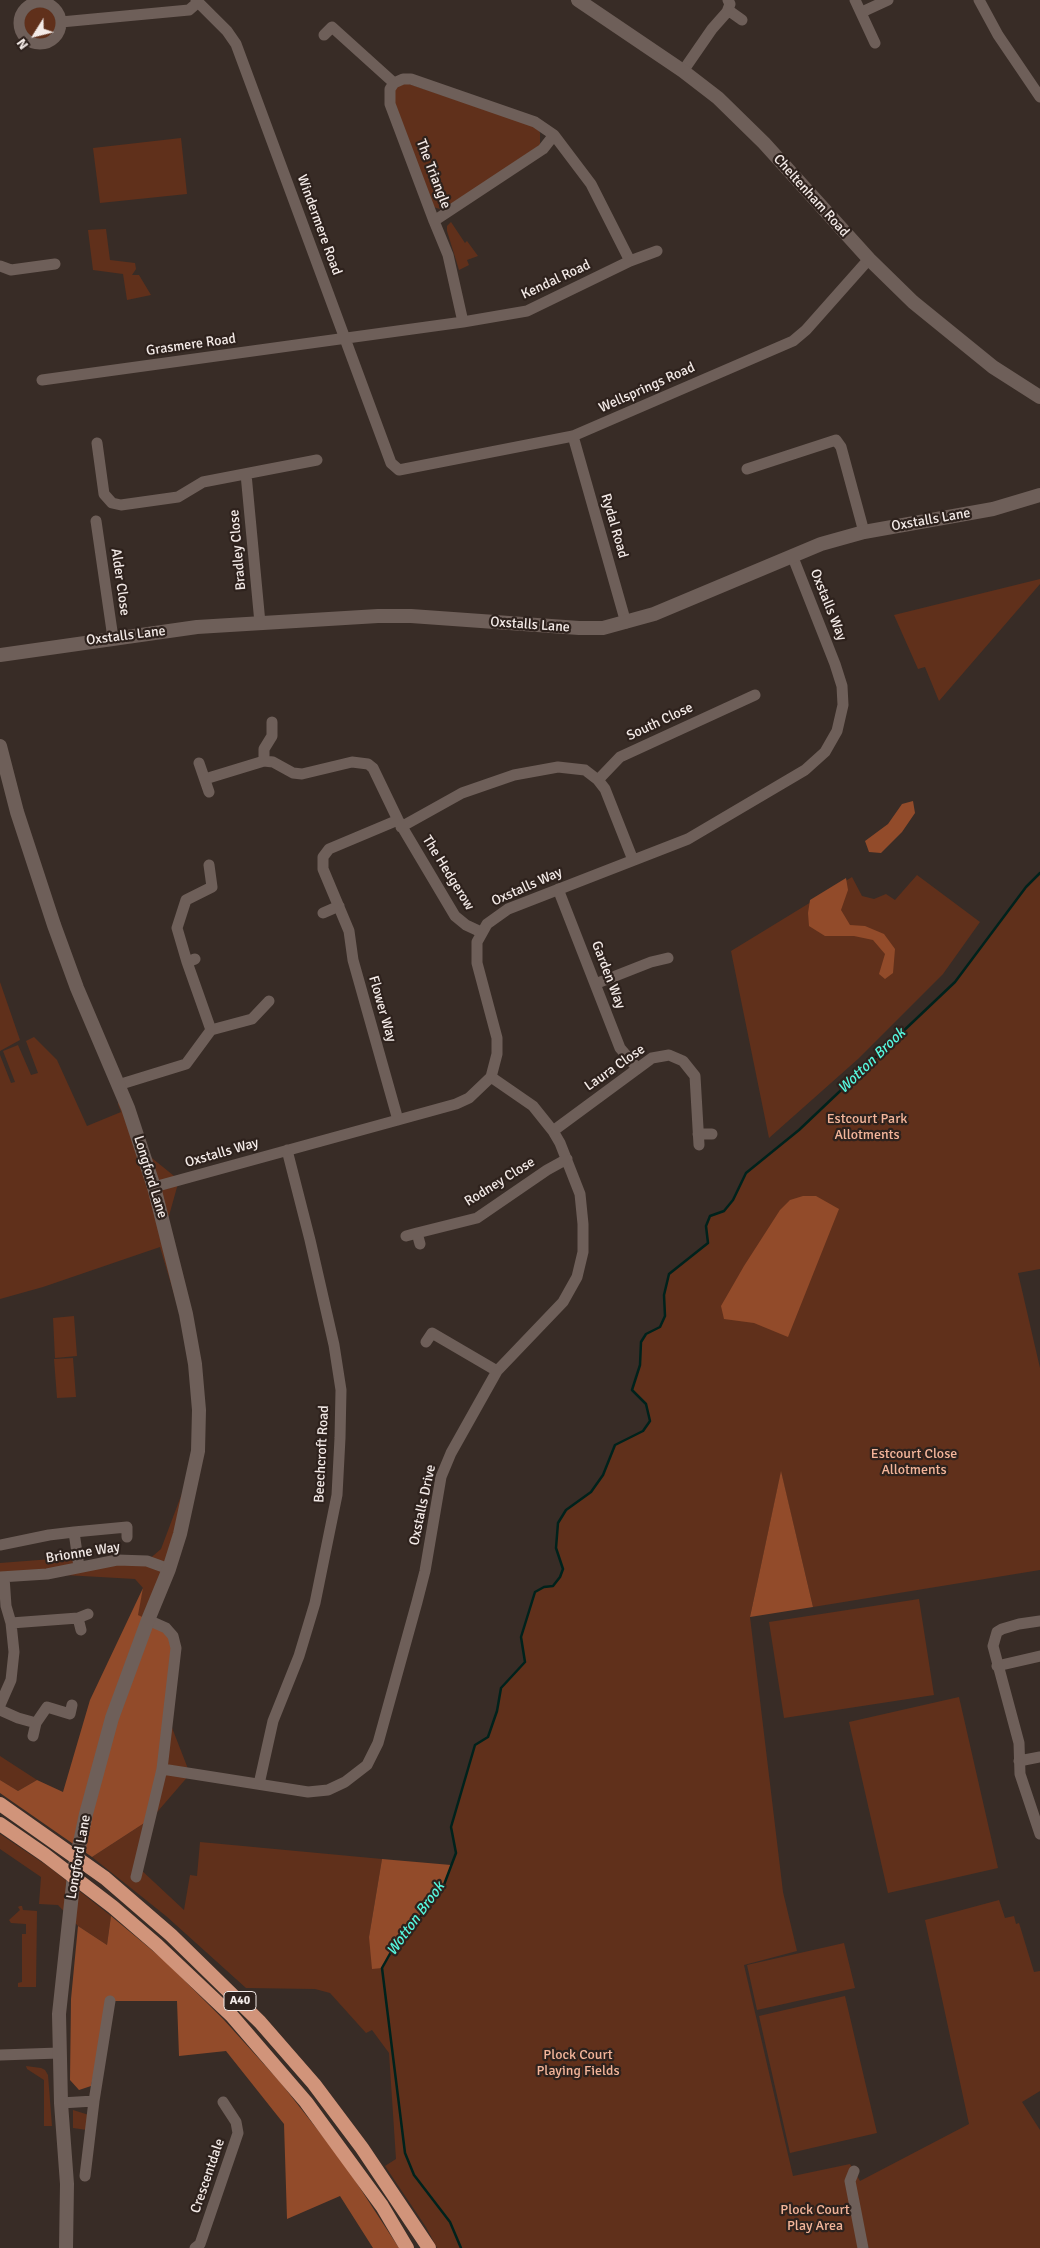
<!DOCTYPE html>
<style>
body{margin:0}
#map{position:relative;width:1040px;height:2248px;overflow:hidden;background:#382c26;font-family:Signika,sans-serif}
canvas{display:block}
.north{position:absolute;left:10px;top:10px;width:50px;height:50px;-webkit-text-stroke:4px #2e221d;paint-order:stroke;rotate:234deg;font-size:14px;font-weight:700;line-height:20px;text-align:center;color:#f3eae7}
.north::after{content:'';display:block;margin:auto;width:18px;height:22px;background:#f3eae7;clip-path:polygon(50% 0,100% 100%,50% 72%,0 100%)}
</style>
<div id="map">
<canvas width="1040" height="2248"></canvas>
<div class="north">N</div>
</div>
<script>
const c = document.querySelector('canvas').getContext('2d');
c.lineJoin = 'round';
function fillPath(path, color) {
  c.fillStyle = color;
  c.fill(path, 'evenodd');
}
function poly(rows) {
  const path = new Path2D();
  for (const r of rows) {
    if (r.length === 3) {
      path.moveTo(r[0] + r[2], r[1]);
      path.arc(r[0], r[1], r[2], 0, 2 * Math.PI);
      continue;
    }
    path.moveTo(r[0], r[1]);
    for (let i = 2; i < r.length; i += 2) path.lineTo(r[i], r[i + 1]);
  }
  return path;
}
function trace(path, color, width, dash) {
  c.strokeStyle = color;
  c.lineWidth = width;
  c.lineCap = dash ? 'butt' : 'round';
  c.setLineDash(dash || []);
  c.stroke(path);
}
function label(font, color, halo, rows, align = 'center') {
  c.font = font + ' Signika,sans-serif';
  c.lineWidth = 4.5;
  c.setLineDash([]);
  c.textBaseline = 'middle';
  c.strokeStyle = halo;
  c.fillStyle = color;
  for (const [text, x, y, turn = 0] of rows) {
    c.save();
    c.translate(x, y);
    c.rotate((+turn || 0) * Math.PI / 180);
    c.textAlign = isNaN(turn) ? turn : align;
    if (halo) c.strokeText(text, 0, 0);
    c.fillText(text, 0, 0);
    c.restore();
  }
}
const green = poly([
 [40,23,16],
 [406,83,537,127,540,133,540,145,445,210,436,208,433,206,393,101,393,93,397,87],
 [181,138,187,194,100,203,93,148],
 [451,222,465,243,467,241,478,256,467,260,469,265,459,270,447,231,447,226],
 [106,229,110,260,135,263,136,269,132,275,139,275,151,295,127,300,123,274,93,270,88,230],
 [1040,579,1040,584,939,701,925,667,918,669,894,615],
 [917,875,980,922,943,974,858,1059,769,1138,731,951,852,877,862,896,874,899,886,894,895,900],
 [1040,875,1040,1269,1018,1273,1040,1368,1040,1570,813,1607,781,1472,750,1617,783,1892,797,1951,744,1965,793,2176,850,2164,860,2181,969,2124,925,1920,999,1900,1005,1918,1014,1916,1016,1924,1019,1923,1034,1972,1040,1971,1040,2091,1022,2102,1040,2130,1040,2248,869,2248,860,2228,863,2248,437,2248,426,2227,385,2166,396,2159,389,2053,372,2030,366,2033,330,1993,315,1989,246,1988,166,1916,92,1857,152,1818,169,1720,190,1774,152,1818,139,1868,184,1910,190,1875,197,1876,200,1842,382,1859,369,1937,382,1968,391,1952,442,1889,456,1853,451,1827,475,1745,488,1737,497,1711,501,1688,525,1662,521,1637,535,1592,544,1587,553,1586,561,1577,563,1569,556,1548,558,1523,566,1510,591,1492,603,1475,615,1445,643,1431,650,1422,646,1404,632,1390,640,1365,641,1342,646,1334,660,1327,665,1316,664,1295,669,1274,708,1243,706,1226,710,1216,724,1211,733,1200,746,1173,799,1130,955,982,1026,887],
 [0,982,20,1040,0,1051],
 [34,1037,57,1060,87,1126,121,1112,118,1104,118,1085,142,1150,179,1180,165,1230,195,1364,160,1247,43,1287,0,1299,0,1055,11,1083,15,1082,3,1051,18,1045,31,1075,38,1073,26,1041],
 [74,1316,77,1356,55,1358,53,1318],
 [73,1358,76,1397,57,1398,54,1359],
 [198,1451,148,1620,137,1615,143,1588,135,1579,47,1574,0,1577,0,1563,78,1557,79,1567,147,1561,161,1549],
 [919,1599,934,1695,784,1718,769,1622],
 [959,1697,998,1868,888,1893,849,1722],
 [0,1756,37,1780,18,1791,0,1780],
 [0,1834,49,1867,111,1916,107,1945,78,1926,58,1905,39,1904,41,1877,0,1849],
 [20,1906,22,1906,23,1910,37,1911,36,1987,18,1987,18,1983,22,1982,22,1934,26,1934,26,1924,11,1923,9,1920,20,1910,18,1907],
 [844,1943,855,1988,757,2010,747,1965],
 [845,1996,877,2133,790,2153,759,2016],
 [26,2066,41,2068,45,2070,48,2075,52,2126,44,2126,44,2080,27,2069],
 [73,2110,89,2115,87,2130,73,2128]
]);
const forest = poly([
 [913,801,915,813,902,832,881,853,869,852,865,841,888,824,902,804],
 [846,878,848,890,841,910,850,925,865,926,884,934,895,949,893,973,885,979,879,974,885,954,873,940,854,936,825,936,809,926,808,913,810,900],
 [803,1196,816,1196,839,1209,788,1337,754,1323,724,1319,721,1306,744,1266,780,1210,790,1200],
 [781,1471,813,1607,750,1617],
 [143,1588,138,1615,166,1628,173,1636,152,1818,92,1857,0,1793,0,1780,18,1791,37,1780,63,1792,90,1700],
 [382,1859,451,1865,442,1890,391,1952,382,1968,372,1969,369,1937],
 [111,1916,165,1961,224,2020,280,2082,343,2162,399,2248,373,2248,340,2196,287,2219,284,2124,226,2051,179,2056,177,2001,110,2001,91,2086,79,2090,70,2080,71,1999,78,1926,107,1945]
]);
const stream = poly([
 [461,2248,450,2222,414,2175,405,2153,382,1968,391,1952,442,1890,456,1853,451,1827,475,1745,488,1737,497,1711,501,1688,525,1662,521,1637,535,1592,544,1587,553,1586,560,1577,563,1569,556,1548,558,1523,566,1510,591,1492,603,1475,615,1445,643,1431,650,1421,646,1404,632,1390,640,1365,641,1342,646,1334,660,1327,665,1316,664,1295,669,1274,708,1243,706,1226,710,1216,724,1211,733,1200,746,1173,799,1130,955,982,1026,887,1040,873]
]);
const minor = poly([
 [196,0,227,31,236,44,391,463,399,470,573,436,793,341,806,330,869,259],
 [855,0,875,43],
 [979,0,998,35,1040,97],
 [40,23,21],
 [728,10,742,20],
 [862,12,888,0],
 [61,22,189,10,197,3],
 [324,35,332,27,394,83,390,89,390,104,434,221,543,149,554,135,535,122,411,79,403,79,394,83],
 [683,71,712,29,727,12,730,4,728,0],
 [554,135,591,184,630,261],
 [434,221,448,255,463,322],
 [0,266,11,270,55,264],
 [42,380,463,322,527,311,630,261,657,251],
 [573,436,626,623],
 [97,443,104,494,112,503,121,505,178,497,203,482,317,460],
 [747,469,836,440,841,447,864,532],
 [246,474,260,623],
 [96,521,113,638],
 [264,761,264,749,272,736,272,722],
 [199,763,209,792],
 [205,779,264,761,273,762,293,773,302,774,352,762,368,764,373,768,398,820,455,916,466,925,481,932],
 [598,780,620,757,755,695],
 [398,820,329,849,323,857,323,869,349,931,353,960,398,1120],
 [401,827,462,793,514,775,558,767,585,770,598,780,605,789,633,860],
 [558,889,620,1048,637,1068],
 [323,913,339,906],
 [195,959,187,962,211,1030],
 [187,962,177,928,186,900,212,887,209,865],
 [595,984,651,962,668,958],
 [118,1085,186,1064,211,1030,252,1019,269,1001],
 [553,1131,652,1058,669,1055,683,1061,695,1076,699,1145],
 [698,1134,712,1134],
 [154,1187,456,1104,469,1098,491,1077,497,1054,497,1038,477,963,477,942,487,924,508,909,688,839,805,770,825,752,837,731,843,705,842,686,835,664,792,555],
 [417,1233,477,1218,547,1170,567,1159],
 [406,1236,417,1233,420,1244],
 [426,1342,432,1333,497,1371],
 [74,1532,127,1527,127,1537],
 [0,1545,49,1535,74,1532,79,1567],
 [0,1577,47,1574,117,1560,147,1561,169,1569],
 [78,1618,81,1630],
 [1040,1621,1019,1624,1002,1629,997,1632,993,1646,1019,1743,1020,1774,1040,1834],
 [11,1623,78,1618,88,1614],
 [997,1666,1040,1656],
 [0,1705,11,1680,14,1652,11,1623,6,1606,4,1577],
 [0,1710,18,1718,36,1723,47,1707,70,1714,72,1705],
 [33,1736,36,1723],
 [1019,1761,1040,1757],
 [162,1769,308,1792,328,1790,345,1782,367,1765,378,1743,417,1602,425,1571,441,1477,451,1453,497,1371,563,1302,577,1277,583,1252,583,1224,580,1194,560,1143,553,1131,533,1106,491,1077],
 [259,1784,273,1721,299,1656,315,1603,337,1495,340,1438,341,1390,334,1345,310,1240,287,1150],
 [136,1877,162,1769,176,1648,173,1636,166,1628,148,1620],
 [0,2055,59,2053],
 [61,2103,94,2101],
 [854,2171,850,2181,863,2248],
 [85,2176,94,2101,110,2001],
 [195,2248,200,2244,238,2133,236,2122,223,2102]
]);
const tertiary = poly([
 [0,655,197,627,378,616,411,616,579,628,603,628,654,614,821,544,864,532,993,509,1040,495],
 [0,746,17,812,54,925,77,988,128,1108,154,1187,186,1314,195,1364,199,1410,198,1451,180,1534,169,1569,148,1620,112,1718,86,1814,75,1866,59,2014,61,2103,67,2184,66,2248]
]);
const secondary = poly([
 [578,0,683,71,718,98,764,143,869,259,913,302,993,367,1040,397]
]);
const trunk = poly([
 [0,1804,105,1878,171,1935,260,2022,314,2084,362,2148,429,2248],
 [0,1824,45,1855,113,1907,157,1945,232,2016,306,2102,382,2206,407,2248]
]);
const shields = [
 [240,2001,32]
];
const shieldNames = [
 ["A40",240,2001]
];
const streetNames = [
 ["The Triangle",433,174,69],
 ["Cheltenham Road",811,196,48],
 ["Windermere Road",319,225,70],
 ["Kendal Road",556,280,-25],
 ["Grasmere Road",191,345,-8],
 ["Wellsprings Road",647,388,-24],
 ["Oxstalls Lane",931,520,-10],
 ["Rydal Road",614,526,74],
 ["Bradley Close",238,550,-95],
 ["Alder Close",120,582,82],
 ["Oxstalls Way",828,605,68],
 ["Oxstalls Lane",530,625,4],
 ["Oxstalls Lane",126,636,-7],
 ["South Close",660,722,-25],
 ["The Hedgerow",448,873,58],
 ["Oxstalls Way",527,887,-24],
 ["Garden Way",608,975,69],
 ["Flower Way",382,1009,74],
 ["Laura Close",615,1068,-35],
 ["Oxstalls Way",222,1153,-16],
 ["Longford Lane",150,1177,73],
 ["Rodney Close",500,1182,-32],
 ["Beechcroft Road",322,1454,-87],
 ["Oxstalls Drive",423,1505,-78],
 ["Brionne Way",83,1553,-9],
 ["Longford Lane",79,1857,-80],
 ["Crescentdale",208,2176,-71]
];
const parkNames = [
 ["Estcourt Park",867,1119],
 ["Allotments",867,1135],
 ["Estcourt Close",914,1454],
 ["Allotments",914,1470],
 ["Plock Court",578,2055],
 ["Playing Fields",578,2071],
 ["Plock Court",815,2210],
 ["Play Area",815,2226]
];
const waterNames = [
 ["Wotton Brook",872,1061,-44],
 ["Wotton Brook",416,1919,-54]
];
fillPath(green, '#60301b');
fillPath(forest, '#924b2a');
trace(stream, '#00221c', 2.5);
trace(minor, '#6e5f59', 11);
trace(tertiary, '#6e5f59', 14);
trace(secondary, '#6e5f59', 14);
trace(trunk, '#d1947a', 14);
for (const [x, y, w] of shields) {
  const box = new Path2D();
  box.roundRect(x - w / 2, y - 9.5, w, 19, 4);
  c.fillStyle = '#2e221d';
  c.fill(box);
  trace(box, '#f3eae7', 1);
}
label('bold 12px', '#f3eae7', null, shieldNames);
label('14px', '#f3eae7', '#2e221d', streetNames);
label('14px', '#f3b59a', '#2e221d', parkNames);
label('italic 15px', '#56f6de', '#2e221d', waterNames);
</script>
